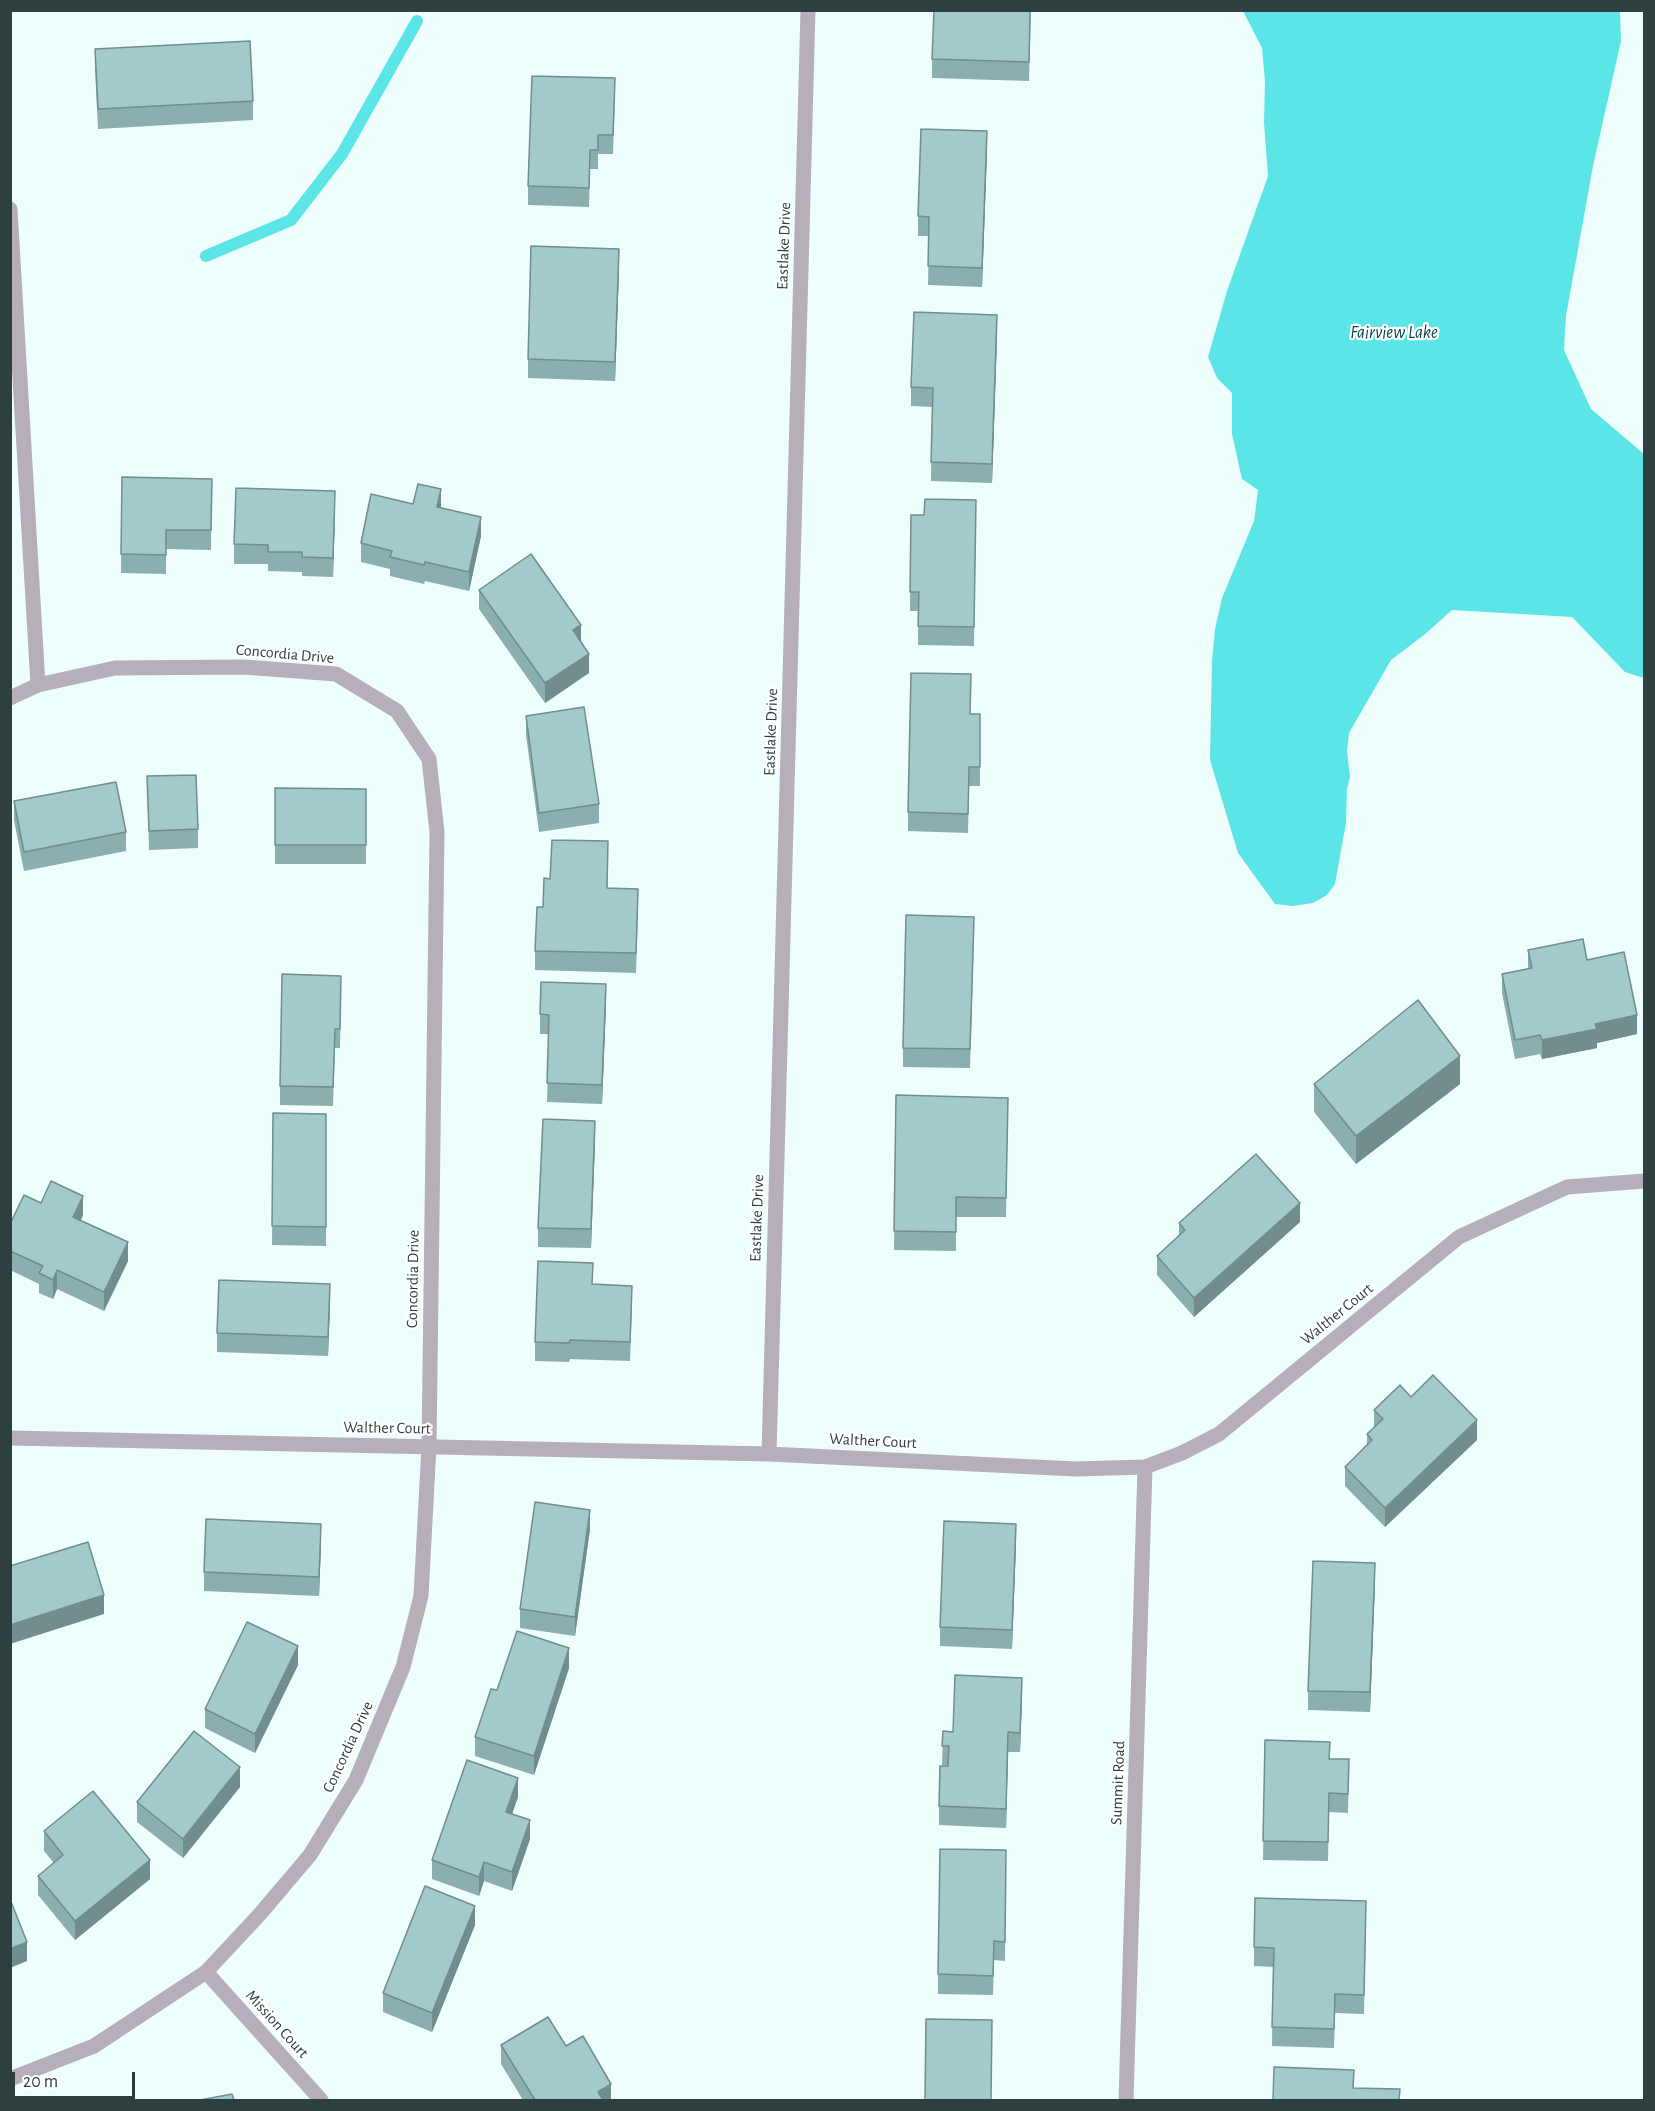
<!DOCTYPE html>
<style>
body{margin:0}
#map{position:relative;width:1655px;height:2111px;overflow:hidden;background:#edfefd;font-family:"Alegreya Sans",sans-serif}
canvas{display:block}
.frame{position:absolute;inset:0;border:12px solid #2e3f3f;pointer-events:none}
.scale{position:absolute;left:12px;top:2072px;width:123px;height:27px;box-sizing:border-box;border:3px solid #2e3f3f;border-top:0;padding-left:8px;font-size:18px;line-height:21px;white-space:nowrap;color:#2e3f3f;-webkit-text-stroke:4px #fff;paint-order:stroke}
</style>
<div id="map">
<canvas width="1655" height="2111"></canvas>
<div class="frame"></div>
<div class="scale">20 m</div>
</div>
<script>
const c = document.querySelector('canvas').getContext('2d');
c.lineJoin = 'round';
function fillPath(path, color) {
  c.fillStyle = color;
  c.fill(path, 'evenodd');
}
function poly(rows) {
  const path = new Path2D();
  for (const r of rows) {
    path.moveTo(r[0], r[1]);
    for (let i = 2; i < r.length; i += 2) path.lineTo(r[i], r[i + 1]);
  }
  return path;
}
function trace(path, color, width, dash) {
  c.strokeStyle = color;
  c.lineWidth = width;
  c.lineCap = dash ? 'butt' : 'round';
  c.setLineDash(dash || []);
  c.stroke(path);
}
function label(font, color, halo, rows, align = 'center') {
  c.font = font + ' "Alegreya Sans",sans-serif';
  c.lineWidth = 4.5;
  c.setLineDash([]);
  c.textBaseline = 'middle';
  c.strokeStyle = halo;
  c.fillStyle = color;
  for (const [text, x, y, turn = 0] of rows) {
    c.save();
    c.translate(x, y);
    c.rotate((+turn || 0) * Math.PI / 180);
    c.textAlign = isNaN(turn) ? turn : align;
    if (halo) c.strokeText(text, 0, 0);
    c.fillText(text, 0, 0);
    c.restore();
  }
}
const water = poly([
 [1243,11,1620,11,1621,41,1593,166,1566,316,1564,350,1591,409,1644,454,1644,678,1625,672,1572,617,1452,610,1424,635,1391,660,1349,733,1347,751,1350,777,1347,789,1346,823,1335,884,1327,895,1313,903,1293,906,1275,904,1238,853,1210,760,1212,661,1215,629,1222,598,1254,521,1258,490,1242,479,1232,434,1232,393,1217,378,1208,357,1227,291,1268,176,1264,123,1265,81,1262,48]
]);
const stream = poly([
 [206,256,291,220,342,154,417,21]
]);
const minor = poly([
 [10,209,38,685],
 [10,698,38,685,115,668,244,667,336,674,397,711,429,759,437,832,429,1446,421,1596,403,1667,356,1780,310,1855,260,1914,206,1972,94,2046,10,2079],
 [10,1438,769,1454,1076,1469,1145,1467,1182,1453,1219,1434,1459,1237,1567,1187,1644,1181],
 [769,1454,808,10],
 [206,1972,321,2100],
 [1126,2100,1145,1467]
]);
const wall = poly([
 [1031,10,1029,81,932,78,932,59],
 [95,49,253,101,253,120,98,129,95,69],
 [615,97,613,154,598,154,598,169,590,169,589,207,528,205,528,186],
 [987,150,982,287,928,285,929,236,918,236,918,216],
 [619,268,615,381,528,378,528,359],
 [997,334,992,483,931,481,932,407,911,406,911,387],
 [122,477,212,479,211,550,166,549,166,574,121,573],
 [976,500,974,646,918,645,918,611,910,611,911,515,924,515],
 [441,508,481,536,469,591,425,581,424,584,390,576,390,569,361,562,361,543],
 [335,510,333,577,302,576,302,572,268,571,268,564,234,564,234,544],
 [479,590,581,642,589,673,545,703,479,609],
 [970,714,980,714,980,786,969,786,968,833,908,831,908,812],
 [526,716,599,804,599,823,539,832,526,735],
 [147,776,198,829,198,848,149,850],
 [275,788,366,789,366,864,275,864],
 [14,801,126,832,126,851,24,871,14,820],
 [608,860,607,888,638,908,636,973,535,970,535,951,543,907,550,879],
 [974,936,970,1068,903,1067,903,1048],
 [1528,950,1587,960,1637,1034,1597,1043,1597,1048,1542,1059,1540,1054,1515,1059,1502,993,1502,974,1528,969],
 [341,995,340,1048,335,1048,333,1106,280,1105,280,1086],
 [606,1003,602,1104,547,1102,549,1034,540,1034,540,1014],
 [1314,1084,1460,1084,1356,1164,1314,1112],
 [896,1095,1008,1098,1006,1217,956,1217,956,1251,894,1250],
 [273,1113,326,1114,326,1246,272,1245],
 [595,1140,591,1248,538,1247,538,1228],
 [41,1203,83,1215,81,1220,128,1261,104,1311,57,1289,53,1299,39,1293,39,1284,10,1270,10,1224],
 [1300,1222,1194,1317,1157,1275,1157,1256,1179,1236,1179,1223],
 [593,1284,632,1305,630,1361,570,1359,569,1362,535,1361,535,1342],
 [330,1303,328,1356,217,1352,217,1333],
 [1411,1397,1477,1440,1385,1527,1345,1486,1345,1467,1367,1444,1367,1434,1374,1428,1374,1410],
 [590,1529,575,1636,520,1628,520,1609],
 [321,1543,319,1596,204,1591,204,1572],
 [1016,1543,1012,1649,940,1646,940,1627],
 [1375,1582,1370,1712,1308,1710,1308,1691],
 [298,1665,255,1753,205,1728,205,1709],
 [569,1668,534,1775,475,1756,475,1737,497,1690],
 [1022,1697,1020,1752,1008,1752,1006,1828,939,1825,939,1806,948,1766,942,1765,943,1731,953,1732],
 [1265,1740,1330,1759,1349,1759,1348,1813,1329,1812,1328,1861,1263,1860],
 [240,1787,183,1858,137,1822,137,1802],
 [518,1797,512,1814,530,1839,512,1891,484,1881,479,1896,432,1879,432,1860],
 [44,1831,150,1879,75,1940,38,1895,38,1876,54,1863,44,1851],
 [1006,1850,1005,1961,994,1960,993,1995,938,1994,938,1974],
 [1366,1920,1364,2014,1335,2013,1334,2048,1272,2046,1273,1967,1254,1966,1254,1947],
 [475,1925,432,2032,383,2012,383,1993],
 [501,2045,566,2046,611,2100,523,2100,501,2064]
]);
const shadedWall = poly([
 [987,131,987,150,982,287,982,268],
 [619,249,619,268,615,381,615,362],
 [997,315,997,334,992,483,992,464],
 [441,489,441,508,437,507],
 [335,491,335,510,333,577,333,558],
 [481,517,481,536,469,591,469,572],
 [581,625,581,644,573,630],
 [589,654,589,673,545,703,545,683],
 [606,984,606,1003,602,1104,602,1085],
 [1637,1015,1637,1034,1597,1043,1597,1048,1542,1059,1542,1040,1595,1024],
 [1460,1056,1460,1084,1356,1164,1356,1136],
 [595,1121,595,1140,591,1248,591,1229],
 [83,1196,83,1215,73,1236,73,1217],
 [1300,1203,1300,1222,1194,1317,1194,1298],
 [128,1242,128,1261,104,1311,104,1292],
 [57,1270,57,1289,53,1299,53,1280],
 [330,1284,330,1303,328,1356,328,1337],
 [1477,1420,1477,1440,1385,1527,1385,1508],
 [590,1510,590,1529,575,1636,575,1617],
 [321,1524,321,1543,319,1596,319,1577],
 [1016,1524,1016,1543,1012,1649,1012,1630],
 [1375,1563,1375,1582,1370,1712,1370,1692],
 [104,1595,104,1614,10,1644,10,1625],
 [298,1646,298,1665,255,1753,255,1734],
 [569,1648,569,1668,534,1775,534,1756],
 [1022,1678,1022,1697,1020,1752,1020,1733],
 [1008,1732,1008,1752,1006,1828,1006,1809],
 [240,1767,240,1787,183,1858,183,1839],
 [518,1778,518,1797,506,1831,506,1812],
 [530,1820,530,1839,512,1891,512,1872],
 [150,1860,150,1879,75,1940,75,1921],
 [484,1862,484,1881,479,1896,479,1877],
 [475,1906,475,1925,432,2032,432,2013],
 [27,1942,27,1961,10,1968,10,1949],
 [611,2084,611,2100,598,2100,598,2092]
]);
const building = poly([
 [934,10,1030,10,1029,62,932,59,934,10],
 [250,41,253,101,98,109,95,49,250,41],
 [532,76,615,78,613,135,598,135,598,150,590,150,589,188,528,186,532,76],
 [921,129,987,131,982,268,928,266,929,217,918,216,921,129],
 [531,246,619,249,615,362,528,359,531,246],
 [914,312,997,315,992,464,931,462,933,388,911,387,914,312],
 [122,477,212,479,211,530,166,530,166,555,121,554,122,477],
 [418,484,441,489,437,507,481,517,469,572,425,562,424,565,390,557,392,551,361,543,371,494,413,504,418,484],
 [236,488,335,491,333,558,302,557,302,552,268,552,268,545,234,544,236,488],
 [925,499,976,500,974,627,918,626,919,592,910,592,911,515,924,515,925,499],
 [531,554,581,625,573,630,589,654,545,683,479,590,531,554],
 [911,673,971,674,970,714,980,714,980,767,969,767,968,814,908,812,911,673],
 [584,707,599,804,539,813,526,716,584,707],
 [196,775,198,829,149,831,147,776,196,775],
 [116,782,126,832,24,852,14,801,116,782],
 [275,788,366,789,366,845,275,845,275,788],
 [552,840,608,841,607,888,638,889,636,953,535,951,537,907,543,907,544,878,550,879,552,840],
 [906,915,974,917,970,1049,903,1048,906,915],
 [1583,939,1587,960,1624,952,1637,1015,1595,1024,1597,1029,1542,1040,1540,1035,1515,1040,1502,974,1532,968,1528,950,1583,939],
 [282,974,341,976,340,1029,335,1029,333,1087,280,1086,282,974],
 [541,982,606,984,602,1085,547,1083,549,1015,540,1014,541,982],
 [1418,1000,1460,1056,1356,1136,1314,1084,1418,1000],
 [896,1095,1008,1098,1006,1198,956,1197,956,1232,894,1231,896,1095],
 [273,1113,326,1114,326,1227,272,1226,273,1113],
 [543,1119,595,1121,591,1229,538,1228,543,1119],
 [1256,1154,1300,1203,1194,1298,1157,1256,1185,1230,1179,1223,1256,1154],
 [51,1181,83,1196,73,1217,128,1242,104,1292,57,1270,53,1280,39,1273,43,1266,10,1251,10,1224,24,1195,41,1203,51,1181],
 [538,1261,593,1263,592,1284,632,1286,630,1342,570,1340,569,1343,535,1342,538,1261],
 [219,1280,330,1284,328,1337,217,1333,219,1280],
 [1433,1375,1477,1420,1385,1508,1345,1467,1372,1440,1367,1434,1383,1419,1374,1410,1400,1385,1411,1397,1433,1375],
 [535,1502,590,1510,575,1617,520,1609,535,1502],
 [206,1519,321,1524,319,1577,204,1572,206,1519],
 [944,1521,1016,1524,1012,1630,940,1627,944,1521],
 [88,1542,104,1595,10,1625,10,1566,88,1542],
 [1313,1561,1375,1563,1370,1692,1308,1691,1313,1561],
 [247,1622,298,1646,255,1734,205,1709,247,1622],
 [517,1631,569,1648,534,1756,475,1737,491,1689,497,1690,517,1631],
 [955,1675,1022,1678,1020,1733,1008,1732,1006,1809,939,1806,940,1766,948,1766,949,1746,942,1746,943,1731,953,1732,955,1675],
 [194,1731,240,1767,183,1839,137,1802,194,1731],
 [1265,1740,1330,1742,1329,1759,1349,1759,1348,1794,1329,1793,1328,1842,1263,1841,1265,1740],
 [467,1760,518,1778,506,1812,530,1820,512,1872,484,1862,479,1877,432,1860,467,1760],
 [93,1791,150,1860,75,1921,38,1876,63,1855,44,1831,93,1791],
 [940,1849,1006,1850,1005,1942,994,1941,993,1976,938,1974,940,1849],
 [425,1886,475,1906,432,2013,383,1993,425,1886],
 [1255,1898,1366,1901,1364,1995,1335,1994,1334,2029,1272,2027,1274,1948,1254,1947,1255,1898],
 [10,1899,27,1942,10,1949,10,1899],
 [548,2017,566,2046,583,2036,611,2084,598,2092,603,2100,535,2100,501,2045,548,2017],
 [926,2019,992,2020,991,2100,925,2100,926,2019],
 [1274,2067,1354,2070,1353,2088,1400,2089,1399,2100,1273,2100,1274,2067],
 [232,2094,234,2100,200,2100,232,2094]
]);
const streetNames = [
 ["Eastlake Drive",784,246,-88],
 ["Concordia Drive",285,654,5],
 ["Eastlake Drive",771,732,-88],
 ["Eastlake Drive",757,1218,-88],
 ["Concordia Drive",413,1279,-89],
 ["Walther Court",1337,1314,-39],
 ["Walther Court",387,1428,1],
 ["Walther Court",873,1441,3],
 ["Concordia Drive",348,1747,-65],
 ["Summit Road",1118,1783,-88],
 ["Mission Court",277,2024,48]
];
const waterNames = [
 ["Fairview Lake",1394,333]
];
fillPath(water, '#5ce5e6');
trace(stream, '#5ce5e6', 12);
trace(minor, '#b6aeb9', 15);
fillPath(wall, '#8baeae');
fillPath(shadedWall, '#718d8d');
fillPath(building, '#a2caca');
trace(building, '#718d8d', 1.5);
label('16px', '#2e3f3f', '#fff', streetNames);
label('italic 18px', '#084849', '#fff', waterNames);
</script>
